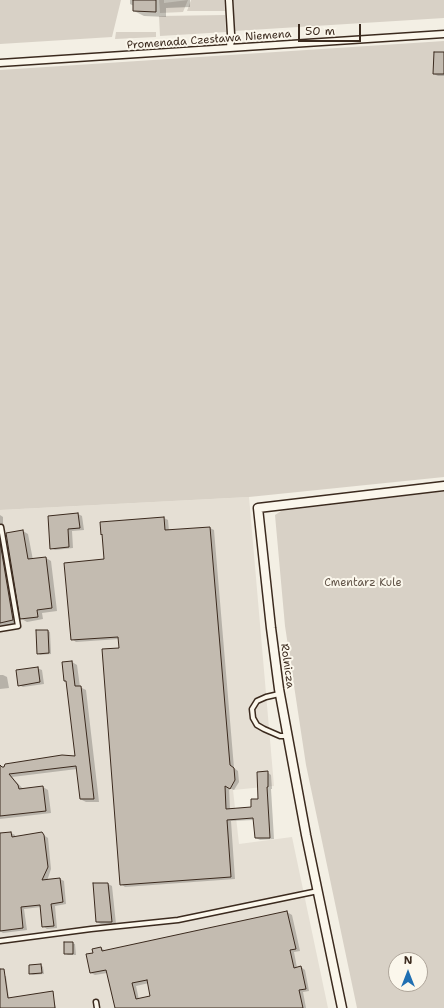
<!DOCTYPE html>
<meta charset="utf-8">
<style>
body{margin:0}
#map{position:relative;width:444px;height:1008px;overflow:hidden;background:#f3efe4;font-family:"Shantell Sans",sans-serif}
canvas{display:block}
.north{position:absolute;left:388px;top:952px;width:40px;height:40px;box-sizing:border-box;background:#fbf7ec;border:1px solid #aea59a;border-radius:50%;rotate:0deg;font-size:11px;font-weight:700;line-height:16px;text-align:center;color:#3b2a1e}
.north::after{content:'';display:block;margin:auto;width:14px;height:18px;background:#1f6fb2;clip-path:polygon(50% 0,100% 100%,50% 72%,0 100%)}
.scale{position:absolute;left:298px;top:24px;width:63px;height:18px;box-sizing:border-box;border:2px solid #3b2a1e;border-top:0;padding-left:5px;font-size:12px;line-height:14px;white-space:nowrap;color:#3b2a1e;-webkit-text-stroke:3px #fbf7ec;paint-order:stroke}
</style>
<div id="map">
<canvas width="444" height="1008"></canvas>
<div class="north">N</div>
<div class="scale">50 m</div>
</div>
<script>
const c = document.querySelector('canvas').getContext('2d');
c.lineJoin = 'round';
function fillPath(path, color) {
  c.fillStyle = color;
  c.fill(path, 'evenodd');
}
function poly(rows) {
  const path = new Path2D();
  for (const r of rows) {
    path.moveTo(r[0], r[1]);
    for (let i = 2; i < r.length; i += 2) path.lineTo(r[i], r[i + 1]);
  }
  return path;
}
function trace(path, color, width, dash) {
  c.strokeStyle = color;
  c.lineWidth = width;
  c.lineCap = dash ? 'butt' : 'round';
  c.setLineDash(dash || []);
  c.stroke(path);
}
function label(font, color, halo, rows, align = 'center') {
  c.font = font + ' "Shantell Sans",sans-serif';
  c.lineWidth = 4;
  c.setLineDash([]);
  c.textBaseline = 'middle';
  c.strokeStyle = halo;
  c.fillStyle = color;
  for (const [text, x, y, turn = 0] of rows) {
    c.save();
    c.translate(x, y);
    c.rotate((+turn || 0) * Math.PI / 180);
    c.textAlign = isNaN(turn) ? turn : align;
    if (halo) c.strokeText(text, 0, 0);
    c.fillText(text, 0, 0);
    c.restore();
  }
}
const built = poly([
 [249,497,274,786,233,790,239,844,292,837,328,1008,0,1008,0,510]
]);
const green = poly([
 [0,0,121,0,112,37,0,44],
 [159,0,164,0,164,3,188,0,183,12,160,13],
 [191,0,224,0,225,11,187,11],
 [233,0,444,0,444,18,234,31],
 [225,15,226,32,160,36,159,16],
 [116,32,156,32,156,37,115,39],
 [444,41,444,477,249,497,0,510,0,70],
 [444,491,444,1008,357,1008,306,765,285,626,275,515,281,511],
 [396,960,420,960,420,984,396,984]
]);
const shadow = poly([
 [130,0,190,0,190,7,166,8,166,17,144,16,134,11,134,6,130,4],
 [444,53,444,76,438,76,434,74],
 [78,514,82,516,84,530,72,531,73,548,55,550,51,548,49,517],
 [0,515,3,517,3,525,2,525,4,538,8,540,23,531,28,534,33,560,46,558,51,561,57,611,42,613,43,619,27,622,20,618,21,625,0,628],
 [164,518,168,520,169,531,210,528,214,530,234,768,238,771,239,782,234,790,229,788,230,810,252,808,259,800,267,772,271,775,272,789,271,789,274,839,260,840,256,838,254,820,231,821,235,879,125,887,121,884,119,639,76,642,72,639,105,560,103,535,102,534],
 [48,631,50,632,51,654,40,655,38,653],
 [72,662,77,665,80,687,86,690,99,802,86,802,80,799,77,769,12,777,23,789,43,787,48,790,51,813,0,819,0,768,76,757],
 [37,668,42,670,44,684,23,687,19,685],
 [0,675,3,675,7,677,9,688,0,689],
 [11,833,15,835,15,838,42,834,48,838,51,869,47,881,60,879,64,881,66,904,55,906,57,928,47,929,43,926,41,907,24,909,27,930,3,933,0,931,0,834],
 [94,884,108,884,112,886,116,924,101,924,97,922],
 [287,912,292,915,300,951,294,952,297,968,301,967,305,970,309,991,303,992,306,1008,115,1008,107,973,95,975,91,973,94,953,93,950,101,948,106,951],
 [149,983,152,997,139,1000,136,986],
 [72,943,75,944,76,955,68,955,65,953],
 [41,965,43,967,44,974,33,975,30,974],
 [0,976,6,976,9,999,52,993,56,1008,1,1008]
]);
const building = poly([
 [133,0,156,0,156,12,133,11,133,0],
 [434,52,444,52,444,74,433,74,434,52],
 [78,513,80,528,68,529,69,547,50,549,48,516,78,513],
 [164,517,165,530,210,527,230,765,234,768,235,780,230,789,225,786,226,809,251,807,251,799,258,799,257,772,268,771,268,787,267,787,270,838,255,838,253,818,227,820,231,877,120,885,102,649,119,648,118,637,71,640,64,563,104,559,102,534,101,535,100,522,164,517],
 [23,530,28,559,46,557,52,608,37,610,38,617,20,619,6,533,23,530],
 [0,542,13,620,0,623,0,542],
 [36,630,48,630,49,653,37,654,36,630],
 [72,661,75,686,81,686,94,799,80,799,76,766,9,774,18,785,19,789,43,786,46,811,0,816,0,765,2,767,4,767,5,764,62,755,75,756,66,681,64,681,62,662,72,661],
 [38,667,40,682,18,686,16,670,38,667],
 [11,832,12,837,42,832,44,835,48,867,42,880,60,878,63,902,51,904,54,926,42,927,40,905,21,907,23,928,0,931,0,833,11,832],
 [93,883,108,883,112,922,96,922,93,883],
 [287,911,296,949,290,950,294,968,301,966,306,989,299,990,303,1008,115,1008,106,970,90,973,86,954,93,953,92,949,101,947,102,951,287,911],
 [147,980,150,996,136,999,132,983,147,980],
 [64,942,73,942,73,954,64,954,64,942],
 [41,964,42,973,29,974,29,965,41,964],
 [0,969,4,969,8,998,53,991,55,1008,0,1008,0,969]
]);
const service = poly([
 [0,629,18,626,1,527],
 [279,694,266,697,257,701,252,709,253,718,257,725,264,729,280,736,287,736],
 [0,941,91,929,178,920,318,891],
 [96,1002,97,1008]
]);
const pedestrian = poly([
 [229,0,231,34,230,48],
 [0,63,444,34]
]);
const minor = poly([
 [342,1008,306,835,279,689,271,628,258,508,444,486]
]);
const streetNames = [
 ["Promenada Czesława Niemena",209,40,-4],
 ["Rolnicza",287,666,82]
];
const parkNames = [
 ["Cmentarz Kule",363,583]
];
fillPath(built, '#e5dfd4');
fillPath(green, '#d8d1c6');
fillPath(shadow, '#0003');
fillPath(building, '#c3bbb0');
trace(building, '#3b2a1e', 1);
trace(service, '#3b2a1e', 7);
trace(pedestrian, '#3b2a1e', 9);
trace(minor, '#3b2a1e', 11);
trace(service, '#fbf7ec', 4);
trace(pedestrian, '#fbf7ec', 6);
trace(minor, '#fbf7ec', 8);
label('11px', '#3b2a1e', '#fbf7ec', streetNames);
label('11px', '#625448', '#fbf7ec', parkNames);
</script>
